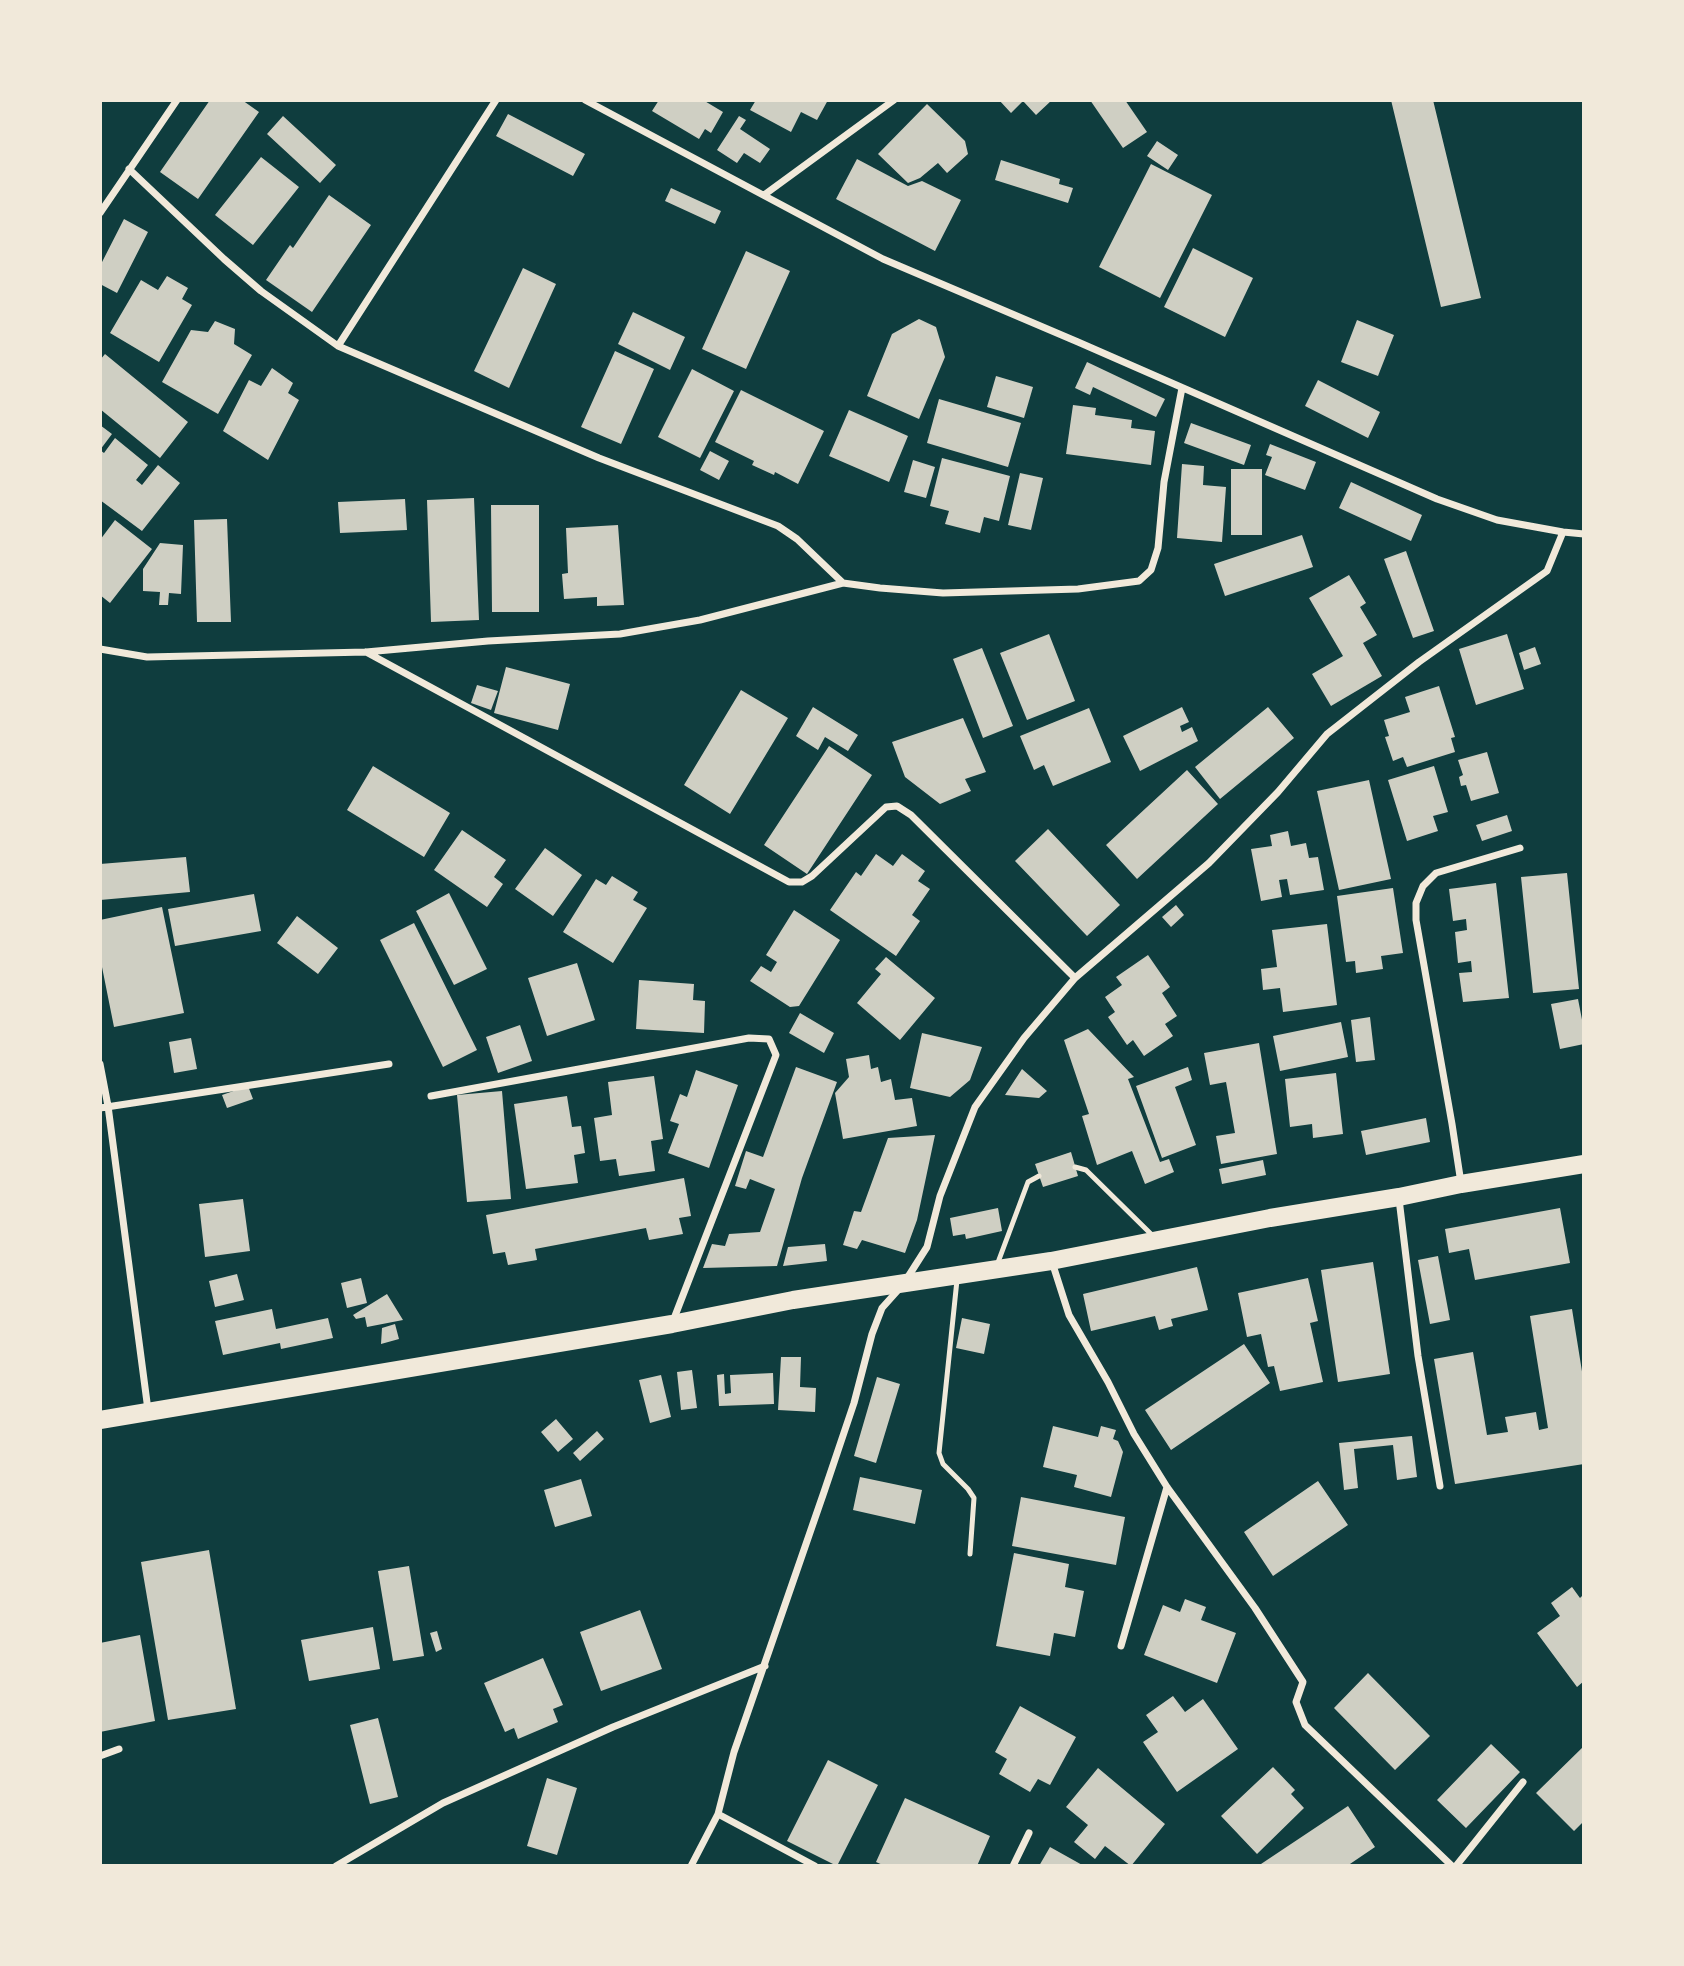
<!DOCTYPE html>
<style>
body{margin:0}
#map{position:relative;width:1684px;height:1966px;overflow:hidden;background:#0f3d3e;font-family:"Zilla Slab",serif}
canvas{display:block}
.frame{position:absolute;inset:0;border:102px solid #f1e9da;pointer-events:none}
</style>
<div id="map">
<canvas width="1684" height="1966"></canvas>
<div class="frame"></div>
</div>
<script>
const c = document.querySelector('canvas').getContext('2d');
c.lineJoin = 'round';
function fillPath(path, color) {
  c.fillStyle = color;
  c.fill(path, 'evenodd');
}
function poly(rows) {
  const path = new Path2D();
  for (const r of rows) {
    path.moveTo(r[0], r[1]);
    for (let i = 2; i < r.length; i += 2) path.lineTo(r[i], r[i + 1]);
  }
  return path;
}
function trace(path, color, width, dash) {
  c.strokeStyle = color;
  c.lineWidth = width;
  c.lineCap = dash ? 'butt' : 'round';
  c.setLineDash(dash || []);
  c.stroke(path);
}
const building = poly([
 [210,100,242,100,259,112,198,199,160,172],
 [659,100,703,100,723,112,711,133,705,129,699,139,652,111],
 [756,100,828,100,817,120,801,112,791,132,750,110],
 [999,100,1052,100,1036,115,1023,101,1011,113],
 [1090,100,1125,100,1147,132,1123,148],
 [1391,100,1433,100,1481,298,1441,307],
 [927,104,965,141,968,154,947,173,938,163,920,178,908,183,878,154],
 [508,114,585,154,573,176,496,136],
 [283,116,336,165,320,183,267,134],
 [739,116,746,120,740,129,770,149,760,163,744,153,737,163,717,150],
 [1157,141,1178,155,1168,170,1147,156],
 [261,157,299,187,253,245,215,215],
 [857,159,908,186,922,181,961,200,935,251,836,199],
 [1001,160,1060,179,1059,184,1073,188,1068,203,995,180],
 [1151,164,1212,195,1160,298,1099,267],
 [671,188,721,211,715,224,665,201],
 [329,195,371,225,312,312,266,280,290,245,293,248],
 [124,219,148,232,117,293,100,284,100,266],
 [1193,248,1253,278,1225,337,1164,307],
 [746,251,790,271,746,369,702,349],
 [523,268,556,284,509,388,474,371],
 [167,276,188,288,182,299,192,305,159,362,110,333,141,280,158,290],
 [633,312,685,337,670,370,618,344],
 [919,319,936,327,945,357,919,419,867,396,892,334],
 [1357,320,1394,335,1378,376,1341,362],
 [215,321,235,329,234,344,252,355,218,414,162,382,191,330,208,332],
 [615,351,654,369,621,444,581,427],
 [105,354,188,422,160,458,100,409,100,360],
 [1087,362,1165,399,1156,417,1093,387,1090,395,1075,388],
 [272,368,293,383,288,393,299,400,268,460,223,431,249,380,261,386],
 [692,369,734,391,700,458,658,437],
 [996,376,1033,387,1024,418,987,407],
 [1318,380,1380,412,1368,438,1305,406],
 [741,390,824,431,798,484,775,472,774,475,752,465,754,461,715,442],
 [939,399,1021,423,1008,467,927,443],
 [1073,405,1096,408,1095,415,1132,420,1131,428,1155,431,1151,465,1066,454],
 [849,410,908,436,889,482,829,456],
 [1191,423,1251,445,1244,465,1184,443],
 [100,425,112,434,100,450],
 [115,438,148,465,136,480,142,485,158,465,180,483,142,531,100,500,100,450,104,453],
 [1270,444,1316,462,1305,490,1265,475,1272,457,1266,455],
 [710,451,729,461,719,480,700,470],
 [942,458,1010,476,999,521,984,517,980,533,945,524,949,511,930,506],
 [913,460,935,467,926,498,904,492],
 [1182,464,1204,466,1203,485,1226,487,1222,542,1177,538],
 [1231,469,1262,469,1262,535,1231,535],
 [1020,473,1043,478,1031,530,1008,525],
 [1351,482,1422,515,1411,541,1339,508],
 [474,498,479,620,431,622,427,500],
 [405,499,407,530,340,533,338,502],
 [491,505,539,505,539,612,492,612],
 [227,519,231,622,197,622,194,520],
 [115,520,152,549,110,603,100,595,100,540],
 [618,525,624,605,597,606,597,597,564,599,562,574,568,573,566,528],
 [1302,535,1313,567,1225,596,1214,564],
 [160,543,183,545,181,594,169,593,168,605,159,605,160,592,143,591,143,569],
 [1406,551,1434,631,1413,638,1384,559],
 [1349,575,1366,603,1360,607,1377,635,1363,643,1382,676,1331,706,1312,674,1343,656,1309,598],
 [1049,634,1075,701,1027,720,1000,653],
 [1507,634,1524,689,1476,705,1459,649],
 [1535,647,1541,664,1524,670,1519,653],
 [982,648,1013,726,983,738,953,659],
 [506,667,570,684,558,730,494,713],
 [477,685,498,691,491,710,471,703],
 [1439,686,1455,737,1451,738,1455,752,1407,767,1403,757,1393,761,1385,737,1389,736,1384,720,1410,712,1405,697],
 [741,690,788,718,730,814,684,785],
 [813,707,858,735,848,751,825,737,818,750,796,736],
 [1182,707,1189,722,1180,726,1182,732,1192,727,1198,741,1140,771,1123,736],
 [1268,707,1294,738,1220,799,1195,767],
 [1089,708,1111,762,1053,786,1044,765,1034,770,1020,736],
 [963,718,986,772,965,779,971,791,940,804,905,777,892,742],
 [829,746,872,775,807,874,764,845],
 [1487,752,1499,793,1471,801,1466,785,1461,786,1459,777,1463,775,1458,760],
 [373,766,450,813,424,857,347,810],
 [1434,766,1448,812,1433,816,1438,831,1407,841,1388,780],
 [1187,770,1218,804,1137,879,1106,845],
 [1369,780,1391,879,1339,890,1317,791],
 [1507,815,1512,831,1482,841,1476,825],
 [1048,829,1120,905,1087,936,1015,861],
 [462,830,506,860,494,877,503,884,487,907,434,870],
 [1288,831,1291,846,1306,843,1309,858,1318,857,1324,890,1290,895,1287,879,1279,880,1282,897,1261,901,1251,849,1272,846,1270,835],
 [545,848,582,875,553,916,515,889],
 [876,854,893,866,902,854,925,871,918,881,930,889,912,915,920,921,896,956,830,910,856,872,861,876],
 [186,857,190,892,100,900,100,864],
 [1567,873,1579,989,1533,993,1521,877],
 [612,876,638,892,633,900,647,908,613,963,563,932,596,879,606,885],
 [1496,883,1509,998,1463,1002,1459,973,1472,972,1471,961,1458,963,1455,932,1467,930,1466,919,1453,921,1449,889],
 [1393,888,1403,953,1381,956,1383,969,1356,973,1355,961,1346,962,1337,896],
 [449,893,487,969,454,985,416,911],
 [254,894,261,931,175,946,168,909],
 [1176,905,1184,915,1171,927,1162,917],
 [162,907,184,1013,114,1027,100,957,100,920],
 [794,910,840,940,799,1006,790,1007,750,981,761,966,771,972,777,962,766,955],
 [297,916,338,948,318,974,277,943],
 [414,923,477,1050,443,1067,380,940],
 [1327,924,1337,1005,1283,1012,1280,988,1263,990,1261,969,1277,967,1272,930],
 [1148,955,1170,987,1162,993,1177,1016,1165,1024,1173,1036,1144,1056,1133,1040,1127,1045,1108,1017,1115,1012,1105,997,1122,985,1116,977],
 [886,957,935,998,900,1040,857,1003,881,974,875,969],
 [577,963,595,1020,547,1036,528,978],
 [639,980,694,984,693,1000,705,1001,704,1033,636,1029],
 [1578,999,1584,1030,1584,1044,1560,1049,1551,1004],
 [800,1013,834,1033,824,1053,789,1033],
 [1370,1017,1375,1060,1356,1062,1351,1020],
 [1341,1022,1348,1057,1280,1071,1273,1036],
 [520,1025,532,1061,498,1073,486,1037],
 [1088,1029,1134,1077,1128,1079,1160,1162,1169,1159,1174,1172,1145,1184,1132,1151,1097,1165,1082,1116,1089,1114,1064,1040],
 [922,1033,982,1047,970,1080,950,1097,910,1088],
 [191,1038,197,1069,174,1073,169,1042],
 [1259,1043,1277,1154,1221,1164,1216,1136,1235,1133,1226,1082,1210,1085,1204,1053],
 [869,1055,871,1069,878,1067,881,1082,891,1079,895,1100,912,1098,917,1126,843,1139,835,1093,849,1077,846,1059],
 [796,1067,837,1082,802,1178,777,1266,703,1268,712,1244,725,1246,729,1234,760,1232,775,1189,750,1179,746,1189,735,1186,746,1151,763,1157],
 [1188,1067,1192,1080,1175,1087,1196,1145,1162,1158,1136,1086],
 [1022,1069,1047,1091,1039,1098,1005,1095],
 [696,1070,738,1085,709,1168,668,1153,679,1124,670,1121,680,1094,687,1097],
 [1336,1073,1343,1134,1313,1138,1312,1124,1290,1127,1285,1079],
 [654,1076,663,1139,651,1141,655,1171,619,1176,616,1159,600,1161,594,1118,612,1115,608,1082],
 [248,1086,253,1099,227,1108,222,1095],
 [502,1091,511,1199,467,1202,457,1095],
 [567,1096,572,1127,581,1126,585,1153,574,1155,578,1183,526,1189,514,1104],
 [1426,1118,1430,1142,1366,1155,1361,1131],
 [935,1135,917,1220,905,1253,862,1240,857,1249,843,1245,854,1211,861,1212,888,1138],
 [1071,1152,1078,1176,1043,1187,1035,1164],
 [1263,1160,1266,1175,1222,1184,1219,1169],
 [684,1178,691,1216,679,1218,683,1234,649,1240,646,1228,535,1249,537,1260,508,1265,505,1252,493,1254,486,1215],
 [243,1199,250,1251,205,1257,199,1204],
 [998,1208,1002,1231,966,1239,965,1234,953,1236,950,1218],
 [1560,1208,1570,1263,1475,1280,1469,1249,1449,1253,1445,1229],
 [825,1244,827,1261,783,1266,788,1247],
 [1438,1256,1450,1320,1430,1324,1418,1260],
 [1373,1262,1390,1374,1338,1382,1321,1270],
 [1197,1267,1208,1310,1171,1319,1173,1326,1159,1330,1155,1316,1091,1331,1083,1294],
 [237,1274,244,1300,215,1307,209,1281],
 [361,1278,367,1303,347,1308,341,1283],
 [1308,1278,1318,1321,1310,1323,1323,1382,1280,1391,1274,1366,1268,1367,1261,1334,1247,1337,1238,1293],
 [387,1294,403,1320,367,1327,365,1317,356,1319,353,1315],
 [272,1309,276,1329,328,1318,333,1338,281,1349,280,1343,223,1355,215,1321],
 [1572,1309,1584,1384,1584,1464,1455,1484,1434,1359,1473,1352,1487,1435,1508,1432,1505,1417,1536,1412,1539,1430,1548,1428,1530,1316],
 [962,1318,990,1324,984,1354,956,1348],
 [395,1324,399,1339,381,1344,382,1328],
 [1244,1344,1270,1383,1171,1450,1145,1410],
 [781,1357,801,1357,800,1387,816,1388,815,1412,778,1410],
 [692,1370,697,1408,681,1410,677,1372],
 [773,1373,774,1404,719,1406,717,1375,724,1374,725,1394,731,1393,730,1375],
 [661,1375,671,1417,650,1423,639,1380],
 [877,1377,900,1384,876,1463,854,1456],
 [556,1419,573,1439,558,1452,541,1432],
 [1053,1426,1098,1437,1101,1426,1116,1430,1113,1439,1118,1441,1123,1452,1111,1497,1074,1487,1077,1475,1043,1467],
 [597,1431,604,1439,580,1461,573,1453],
 [1412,1436,1417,1477,1397,1480,1393,1445,1354,1449,1358,1488,1344,1490,1339,1443],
 [860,1477,922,1490,915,1524,853,1510],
 [581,1479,592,1516,555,1527,544,1490],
 [1318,1481,1348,1525,1273,1576,1244,1532],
 [1021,1497,1125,1517,1116,1565,1012,1546],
 [209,1550,236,1709,168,1720,141,1562],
 [1014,1553,1069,1564,1065,1587,1084,1591,1075,1637,1054,1633,1050,1656,996,1646],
 [409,1566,424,1656,393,1661,378,1571],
 [1572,1587,1580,1598,1584,1594,1584,1681,1577,1687,1537,1633,1560,1616,1551,1603],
 [1185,1599,1206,1607,1201,1620,1236,1633,1217,1683,1144,1655,1163,1605,1180,1612],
 [640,1610,662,1669,601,1691,580,1632],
 [373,1627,380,1669,309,1681,301,1640],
 [437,1631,442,1649,436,1652,430,1633],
 [140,1635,155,1721,100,1732,100,1643],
 [543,1658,563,1705,553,1709,558,1722,518,1739,514,1728,505,1732,484,1683],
 [1368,1673,1430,1736,1395,1770,1334,1708],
 [1173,1696,1185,1712,1203,1699,1238,1749,1177,1792,1143,1742,1158,1732,1146,1715],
 [1020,1706,1076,1737,1050,1785,1038,1779,1030,1792,999,1774,1007,1759,995,1752],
 [378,1718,398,1797,370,1804,350,1725],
 [1491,1744,1520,1772,1466,1828,1437,1800],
 [1584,1746,1584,1821,1574,1831,1536,1793],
 [828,1760,878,1785,837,1866,787,1841],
 [1273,1767,1295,1790,1291,1794,1304,1808,1257,1854,1221,1816],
 [1098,1768,1165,1824,1131,1866,1105,1846,1095,1859,1074,1842,1088,1825,1066,1807],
 [547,1778,577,1788,557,1855,527,1846],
 [905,1798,990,1836,977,1866,885,1866,876,1862],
 [1348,1806,1375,1847,1347,1866,1258,1866],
 [1050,1847,1084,1866,1039,1866]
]);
const service = poly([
 [1075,1167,1086,1170,1153,1236],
 [997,1265,1028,1182,1039,1176],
 [957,1280,939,1453,943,1464,968,1489,974,1498,970,1554]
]);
const minor = poly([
 [585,100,883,259,1078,342,1437,499,1497,520,1563,532,1584,534],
 [129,169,224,259,261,291,338,346,599,458,778,526,797,539,843,583,880,588,943,593,1078,589,1139,581,1151,570,1158,548,1164,482,1182,388],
 [764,195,894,100],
 [100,213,177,100],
 [338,346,496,100],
 [100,649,147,657,366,652,488,641,620,634,700,620,843,583],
 [366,652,789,882,802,882,812,876,886,807,897,806,911,815,1075,978],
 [100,1064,108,1106,148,1410],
 [431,1096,749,1038,769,1039,776,1055,673,1321],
 [100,1108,389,1064],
 [1461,1183,1452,1124,1416,920,1416,903,1423,886,1436,873,1520,848],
 [1399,1199,1418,1356,1440,1486],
 [1052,1262,1069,1315,1108,1382,1134,1434,1167,1487,1255,1608,1303,1682,1296,1702,1305,1725,1452,1866],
 [906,1280,927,1247,940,1196,975,1107,1024,1038,1075,978,1209,863,1278,792,1327,734,1419,662,1547,571,1563,532],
 [1121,1646,1167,1487],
 [100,1756,119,1749],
 [718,1814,815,1866],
 [336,1866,443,1803,613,1727,765,1666],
 [691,1866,718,1814,734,1752,824,1492,854,1403,872,1334,882,1308,899,1289],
 [1013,1866,1029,1833],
 [1456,1866,1523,1782]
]);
const primary = poly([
 [100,1420,672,1324,793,1300,1051,1261,1270,1218,1399,1197,1461,1184,1584,1164]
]);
fillPath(building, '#cfcfc3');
trace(service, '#f1e9da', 5);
trace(minor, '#f1e9da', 7);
trace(primary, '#f1e9da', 18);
</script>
